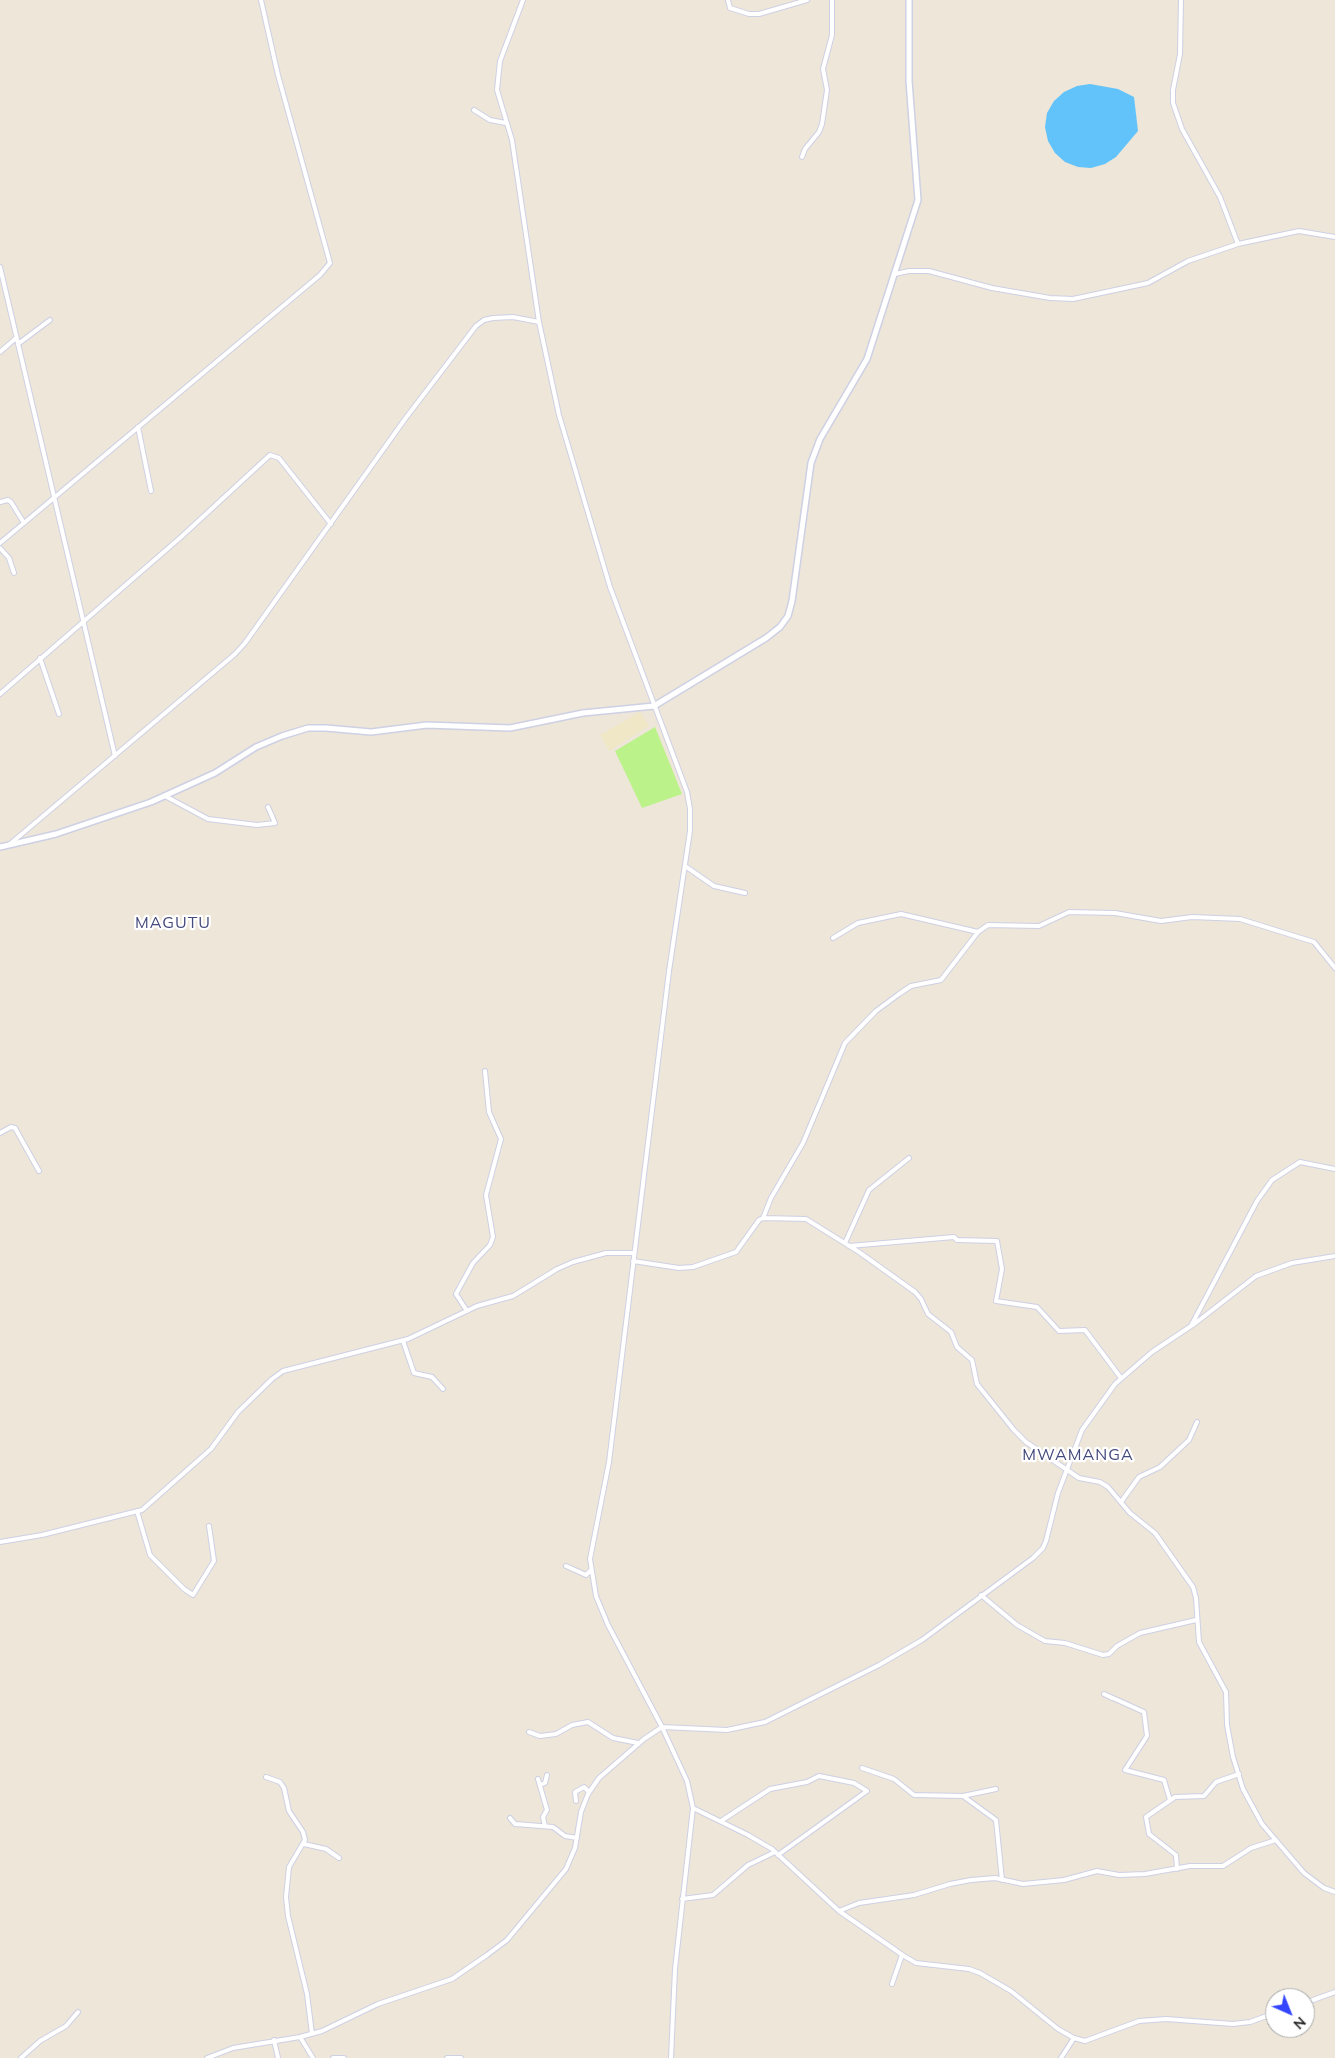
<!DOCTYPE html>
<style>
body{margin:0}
#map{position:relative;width:1335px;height:2058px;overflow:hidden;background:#ede6d9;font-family:Mulish,sans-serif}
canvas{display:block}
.north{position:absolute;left:1265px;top:1988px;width:50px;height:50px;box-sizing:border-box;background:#fff;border:1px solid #a9a9a9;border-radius:50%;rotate:136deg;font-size:14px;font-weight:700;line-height:20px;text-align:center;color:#292929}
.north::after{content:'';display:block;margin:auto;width:18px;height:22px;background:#3447ff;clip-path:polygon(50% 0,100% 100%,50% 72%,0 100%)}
</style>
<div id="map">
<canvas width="1335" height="2058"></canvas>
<div class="north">N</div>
</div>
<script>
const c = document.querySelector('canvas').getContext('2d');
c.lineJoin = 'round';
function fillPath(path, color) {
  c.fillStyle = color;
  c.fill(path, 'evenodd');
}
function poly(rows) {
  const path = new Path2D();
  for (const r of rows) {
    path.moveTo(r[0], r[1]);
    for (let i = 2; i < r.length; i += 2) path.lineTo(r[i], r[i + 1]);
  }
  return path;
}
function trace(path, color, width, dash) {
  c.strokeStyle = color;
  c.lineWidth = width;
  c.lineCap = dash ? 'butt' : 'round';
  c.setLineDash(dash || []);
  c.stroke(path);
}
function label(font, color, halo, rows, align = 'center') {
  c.font = font + ' Mulish,sans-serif';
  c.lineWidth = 4.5;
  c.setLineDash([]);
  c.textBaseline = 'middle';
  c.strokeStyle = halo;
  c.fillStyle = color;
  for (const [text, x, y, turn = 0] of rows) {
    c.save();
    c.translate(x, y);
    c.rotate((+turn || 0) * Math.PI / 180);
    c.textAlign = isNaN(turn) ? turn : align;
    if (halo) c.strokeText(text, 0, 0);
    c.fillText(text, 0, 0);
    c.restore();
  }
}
const education = poly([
 [640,712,649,726,609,751,600,735]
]);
const pitch = poly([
 [655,727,682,794,642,808,615,751]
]);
const water = poly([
 [1090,84,1118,89,1134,97,1138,131,1116,157,1105,164,1091,168,1078,167,1065,162,1055,153,1048,141,1045,127,1047,113,1054,101,1064,92,1077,86]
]);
const minor = poly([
 [728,0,730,8,749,14,759,14,807,0],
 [1181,0,1180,54,1173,90,1173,103,1182,129,1220,197,1238,244],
 [474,110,490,120,506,123],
 [802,157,805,149,819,132,822,124,827,90,823,69,832,35,832,0],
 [0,267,115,756],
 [895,274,909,271,929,271,992,288,1050,298,1073,299,1148,283,1188,261,1238,244,1299,231,1335,237],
 [18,344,50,320],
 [0,352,16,338],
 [138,427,151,491],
 [0,502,8,500,11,502,24,523],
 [0,543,320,275,330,263,278,75,261,0],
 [0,548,9,558,14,573],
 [40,658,59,714],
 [0,694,181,537,270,455,279,458,331,524],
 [165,796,208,819,257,825,275,823,268,807],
 [10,844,235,654,245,643,405,419,476,326,484,320,493,318,513,317,539,322],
 [685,866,714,886,745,893],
 [833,938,858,923,901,914,978,932],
 [0,1133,11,1127,15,1128,39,1171],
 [763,1218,771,1198,803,1143,845,1043,876,1011,899,994,911,986,941,980,978,932,988,925,1039,926,1069,912,1115,913,1161,921,1192,917,1240,919,1314,942,1335,968],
 [845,1243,869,1190,909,1158],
 [849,1246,954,1237,957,1240,997,1241,1002,1269,996,1301,1037,1307,1059,1331,1085,1330,1121,1378],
 [633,1261,679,1268,693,1267,736,1252,759,1220,763,1218,806,1219,859,1252,915,1292,921,1299,928,1314,951,1332,957,1347,972,1360,977,1384,1014,1430,1026,1442,1079,1478,1100,1482,1108,1487,1130,1513,1155,1533,1193,1587,1196,1598,1199,1642,1226,1692,1227,1725,1233,1757,1243,1789,1262,1824,1304,1873,1324,1888,1335,1892],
 [467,1311,456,1294,473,1263,490,1245,493,1237,486,1195,501,1139,489,1112,485,1071],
 [1193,1325,1256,1276,1292,1263,1335,1256],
 [403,1341,414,1373,432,1377,443,1389],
 [1121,1502,1139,1477,1160,1467,1189,1440,1197,1422],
 [137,1511,150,1555,184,1589,193,1595,214,1561,209,1526],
 [0,1542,42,1535,142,1510,211,1449,238,1412,272,1379,283,1371,408,1339,477,1306,513,1296,557,1269,573,1262,606,1253,634,1253],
 [566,1566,586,1575,591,1570],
 [981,1595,1017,1625,1045,1641,1065,1643,1103,1655,1109,1654,1117,1646,1140,1633,1196,1620],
 [1112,1698,1104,1694,1144,1712,1147,1736,1125,1770,1164,1780,1170,1800],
 [529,1732,540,1736,556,1734,572,1725,588,1722,613,1738,638,1743],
 [862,1768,894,1779,914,1795,963,1796,996,1820,1002,1880],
 [266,1777,280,1782,284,1788,289,1811,303,1832,305,1840,289,1867,286,1897,288,1916,307,1994,312,2034],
 [538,1779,547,1810,543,1817,545,1826],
 [540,1785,545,1783,547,1775],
 [963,1796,996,1789],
 [576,1801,575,1792,584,1787,589,1792],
 [693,1808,748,1835,772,1849,839,1911,904,1956,916,1963,969,1969,980,1973,1011,1991,1058,2029,1074,2038,1085,2041,1139,2021,1166,2019,1233,2024,1250,2022,1275,2013],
 [510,1818,515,1824,553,1827,565,1836,577,1838],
 [721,1821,770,1789,807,1782,819,1776,854,1783,867,1791,778,1855],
 [304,1844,326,1849,339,1858],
 [1177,1869,1176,1855,1149,1834,1146,1817,1175,1797,1204,1796,1216,1782,1239,1774],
 [682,1899,713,1895,748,1865,775,1852],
 [839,1911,859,1903,914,1895,950,1884,971,1880,995,1878,1023,1884,1064,1880,1097,1871,1119,1875,1145,1874,1190,1866,1223,1866,1251,1848,1276,1840],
 [892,1984,902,1955],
 [1305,2003,1335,1992],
 [300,2037,313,2058],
 [274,2040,278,2058],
 [21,2058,40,2041,66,2026,78,2012],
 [207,2058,233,2048,300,2037,322,2031,378,2004,452,1979,487,1955,507,1940,566,1869,575,1848,581,1812,588,1794,599,1778,644,1739,662,1727,608,1625,596,1596,590,1559,609,1462,669,971,690,831,690,809,687,792,610,587,559,415,539,322,512,140,497,90,500,61,523,0],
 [333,2058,344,2058],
 [447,2058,461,2058],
 [671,2058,675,1969,693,1808,687,1781,662,1727,727,1730,765,1722,879,1665,922,1640,1033,1558,1043,1548,1046,1541,1058,1493,1082,1430,1115,1384,1152,1352,1191,1326,1257,1201,1272,1180,1300,1162,1335,1169],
 [1061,2058,1074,2038]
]);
const tertiary = poly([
 [0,847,56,834,151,802,215,773,256,747,282,736,308,728,326,728,371,732,427,725,510,728,583,713,654,706,766,638,780,627,788,616,792,601,811,463,820,439,867,359,918,200,909,81,909,0]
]);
const quarterNames = [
 ["MAGUTU",173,923],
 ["MWAMANGA",1078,1455]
];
fillPath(education, '#f0e7c6');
fillPath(pitch, '#bcf28a');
fillPath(water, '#61c3fa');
trace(minor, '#ced0e4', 6);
trace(tertiary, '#ced0e4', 8);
trace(minor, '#fff', 4);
trace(tertiary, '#fff', 5);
c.letterSpacing = '1px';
label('16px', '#454a7d', '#fff', quarterNames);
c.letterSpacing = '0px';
</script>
